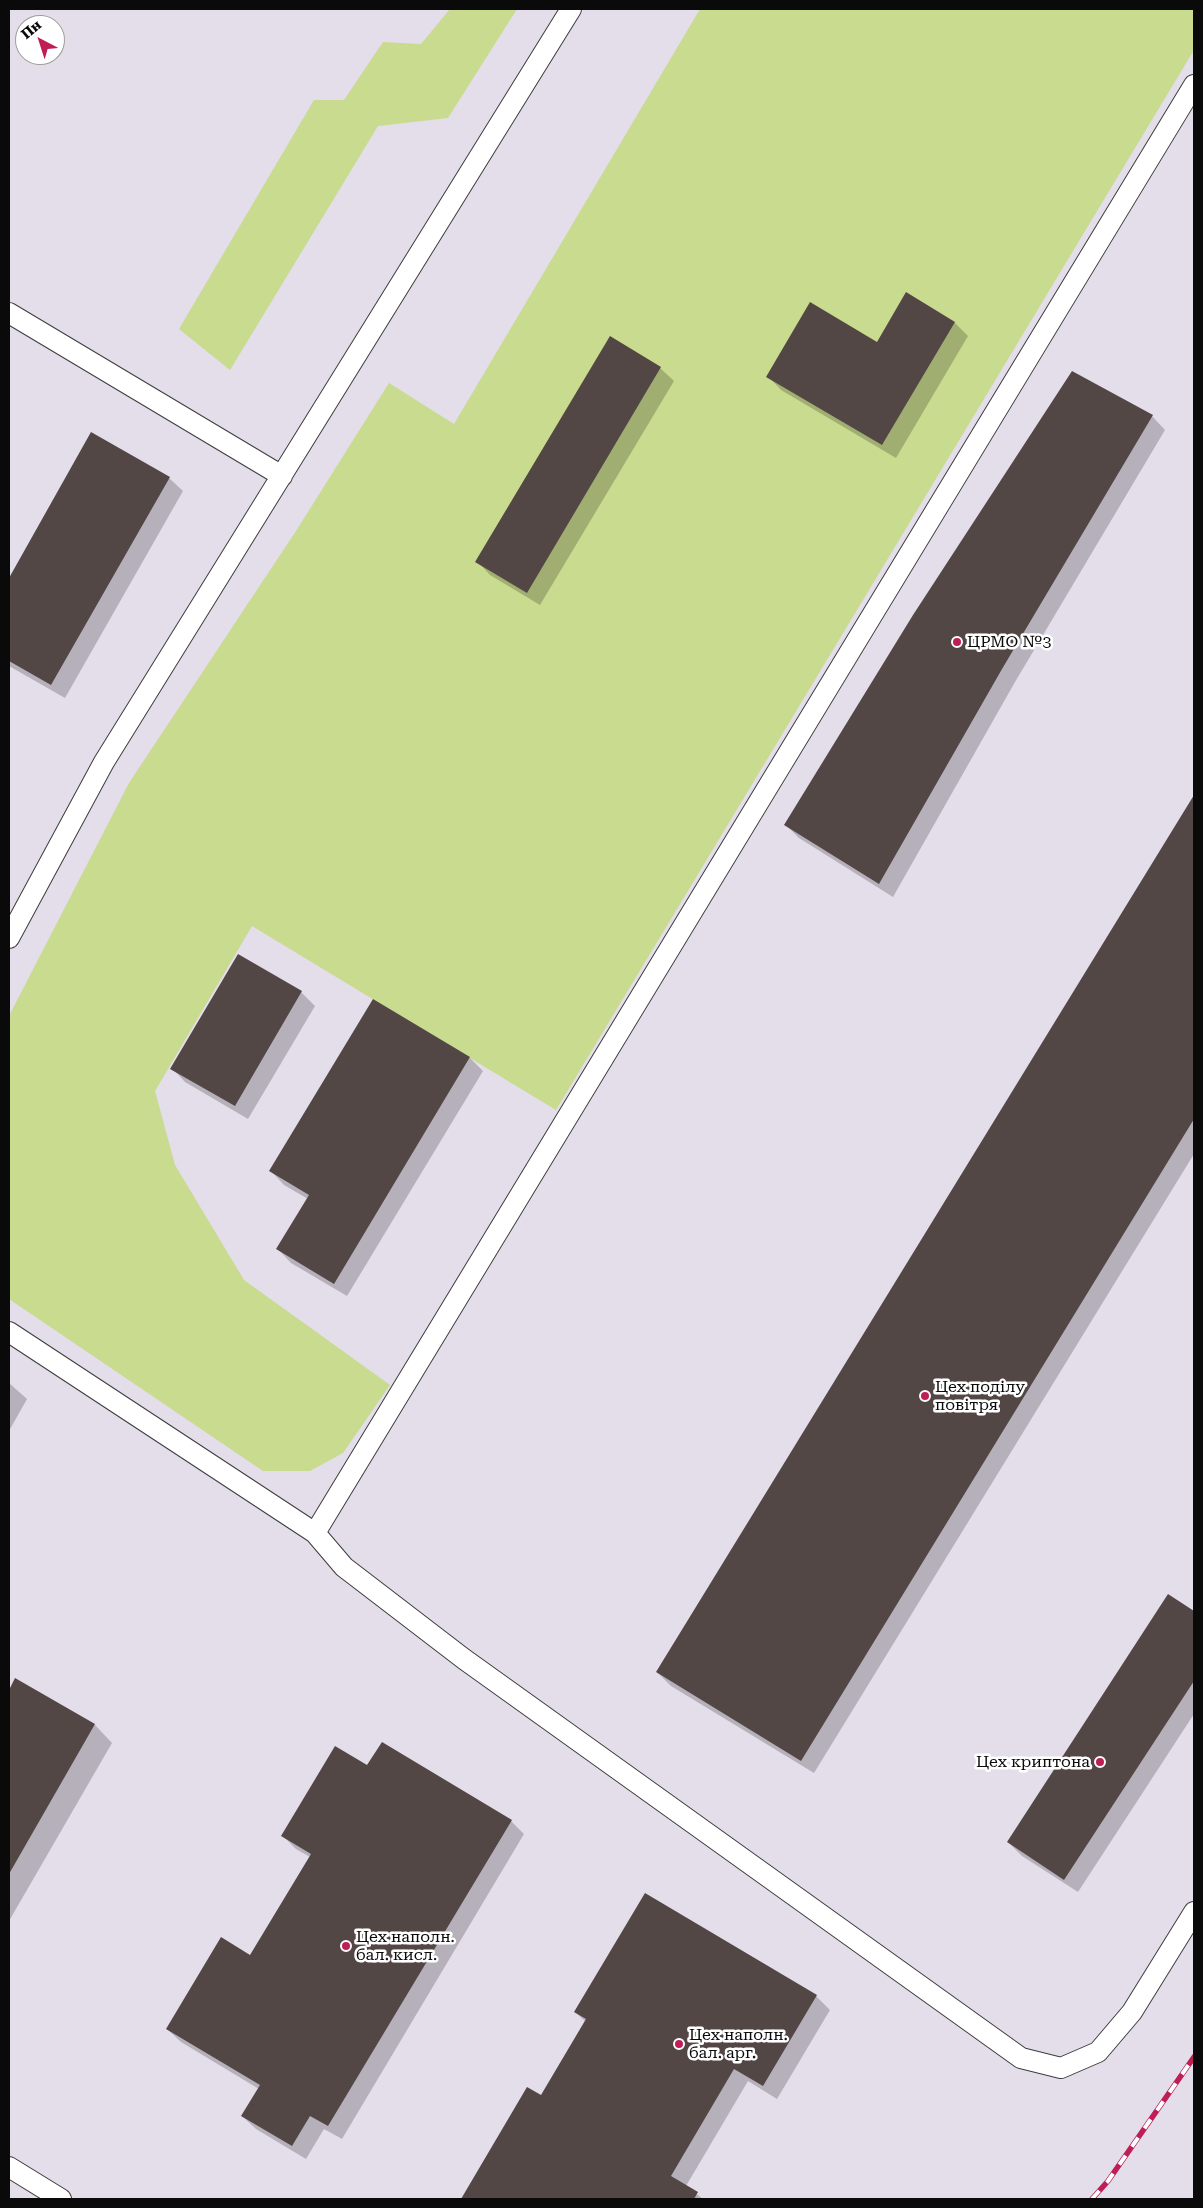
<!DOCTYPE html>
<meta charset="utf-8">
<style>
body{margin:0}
#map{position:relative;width:1203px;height:2208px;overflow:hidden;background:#fff3e6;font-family:"Roboto Serif",serif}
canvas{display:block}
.frame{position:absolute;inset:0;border:10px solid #0a0a0a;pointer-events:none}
.north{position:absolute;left:15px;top:15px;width:50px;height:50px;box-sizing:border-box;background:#fff;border:1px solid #9d9d9d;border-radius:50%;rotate:320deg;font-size:14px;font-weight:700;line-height:20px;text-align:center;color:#0a0a0a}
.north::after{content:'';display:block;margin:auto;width:18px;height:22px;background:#be1d56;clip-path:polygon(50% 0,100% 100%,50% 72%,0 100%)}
</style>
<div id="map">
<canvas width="1203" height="2208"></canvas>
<div class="frame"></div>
<div class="north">Пн</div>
</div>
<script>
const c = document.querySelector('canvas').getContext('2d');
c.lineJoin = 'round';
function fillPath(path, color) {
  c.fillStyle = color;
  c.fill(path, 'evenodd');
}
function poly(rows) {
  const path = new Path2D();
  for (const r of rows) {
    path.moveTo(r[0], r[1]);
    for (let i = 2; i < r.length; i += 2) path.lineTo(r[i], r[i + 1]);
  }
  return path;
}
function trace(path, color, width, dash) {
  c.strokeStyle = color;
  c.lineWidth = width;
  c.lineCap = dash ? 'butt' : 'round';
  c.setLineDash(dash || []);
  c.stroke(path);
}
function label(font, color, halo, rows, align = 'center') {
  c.font = font + ' "Roboto Serif",serif';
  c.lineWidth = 5;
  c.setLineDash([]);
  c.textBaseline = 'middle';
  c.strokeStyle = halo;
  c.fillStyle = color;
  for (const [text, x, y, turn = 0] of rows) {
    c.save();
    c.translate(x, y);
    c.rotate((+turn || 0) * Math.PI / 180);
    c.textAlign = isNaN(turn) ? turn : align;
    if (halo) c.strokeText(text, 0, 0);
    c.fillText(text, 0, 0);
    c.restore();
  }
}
const industrial = poly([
 [9,9,1194,9,1194,2199,9,2199],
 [25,25,55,25,55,55,25,55]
]);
const forest = poly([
 [450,9,517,9,448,118,378,126,230,370,179,329,314,100,344,100,383,42,421,44],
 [700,9,1194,9,1194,50,556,1110,252,926,155,1091,175,1165,244,1280,390,1385,343,1453,310,1471,263,1471,9,1299,9,1016,129,783,296,531,389,383,454,424]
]);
const shadow = poly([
 [906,294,955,323,968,336,896,458,781,390,768,376,877,343],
 [660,368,674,381,540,605,490,575,477,561],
 [1152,416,1165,430,1015,682,893,897,799,838,786,825],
 [92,434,169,478,183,491,65,698,9,666,9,580],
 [1194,797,1194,1154,814,1773,671,1686,657,1672],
 [301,992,315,1006,248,1119,185,1082,172,1068],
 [470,1058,483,1071,347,1296,291,1263,278,1249,308,1199,284,1185,271,1171],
 [9,1383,27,1399,9,1431],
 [1169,1596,1194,1613,1194,1714,1078,1892,1022,1856,1008,1842],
 [16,1680,95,1725,112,1743,9,1921,9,1692],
 [368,1767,511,1821,524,1834,342,2139,324,2129,306,2159,256,2129,242,2116,259,2089,181,2042,167,2029,250,1957,310,1857,296,1849,283,1836],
 [645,1895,816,1996,830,2010,777,2099,748,2081,686,2186,703,2199,462,2199,528,2089,542,2097,586,2022,575,2012]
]);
const building = poly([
 [906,292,955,322,882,445,766,377,810,302,877,342],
 [610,336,661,367,527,593,475,562],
 [1072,371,1153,415,1002,669,879,884,784,825,913,615],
 [91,432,170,477,51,685,9,661,9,578],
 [1194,795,1194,1119,801,1761,656,1672],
 [238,954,302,991,235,1106,170,1069],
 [373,999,470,1057,334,1284,276,1249,309,1195,269,1171],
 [1168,1594,1194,1611,1194,1681,1064,1880,1007,1842],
 [15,1678,95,1724,9,1874,9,1690],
 [382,1742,512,1820,328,2126,310,2116,292,2146,241,2116,260,2085,166,2029,221,1937,250,1955,311,1854,281,1836,335,1746,367,1765],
 [645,1893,817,1995,763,2086,734,2069,671,2176,698,2192,694,2199,461,2199,527,2087,541,2095,586,2019,574,2012]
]);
const lane = poly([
 [9,313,282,476],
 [9,938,104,762,571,9],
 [9,1332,315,1533,344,1567,464,1659,1021,2058,1061,2068,1098,2052,1132,2012,1194,1912],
 [315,1533,1194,85],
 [9,2167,61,2199]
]);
const rail = poly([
 [1092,2199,1108,2181,1194,2057]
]);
const markers = [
 [957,642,5,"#be1d56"],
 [925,1396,5,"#be1d56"],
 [1100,1762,5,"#be1d56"],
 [346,1946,5,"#be1d56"],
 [679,2044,5,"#be1d56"]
];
const poiNames = [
 ["ЦРМО №3",967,642],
 ["Цех поділу",935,1387],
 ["повітря",935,1405],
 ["Цех криптона",1090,1762,"right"],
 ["Цех наполн.",356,1937],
 ["бал. кисл.",356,1955],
 ["Цех наполн.",689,2035],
 ["бал. арг.",689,2053]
];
fillPath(industrial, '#e4ddea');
fillPath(forest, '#c8db8e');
fillPath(shadow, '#0003');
fillPath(building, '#534746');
trace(lane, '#3d3d3d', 22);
trace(lane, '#fff', 20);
trace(rail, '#be1d56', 5.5);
trace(rail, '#fff', 4, [11]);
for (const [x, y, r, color] of markers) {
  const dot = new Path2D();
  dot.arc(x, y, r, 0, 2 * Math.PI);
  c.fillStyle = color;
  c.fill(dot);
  trace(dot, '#fff', 2);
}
label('16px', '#0a0a0a', '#fff', poiNames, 'left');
</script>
